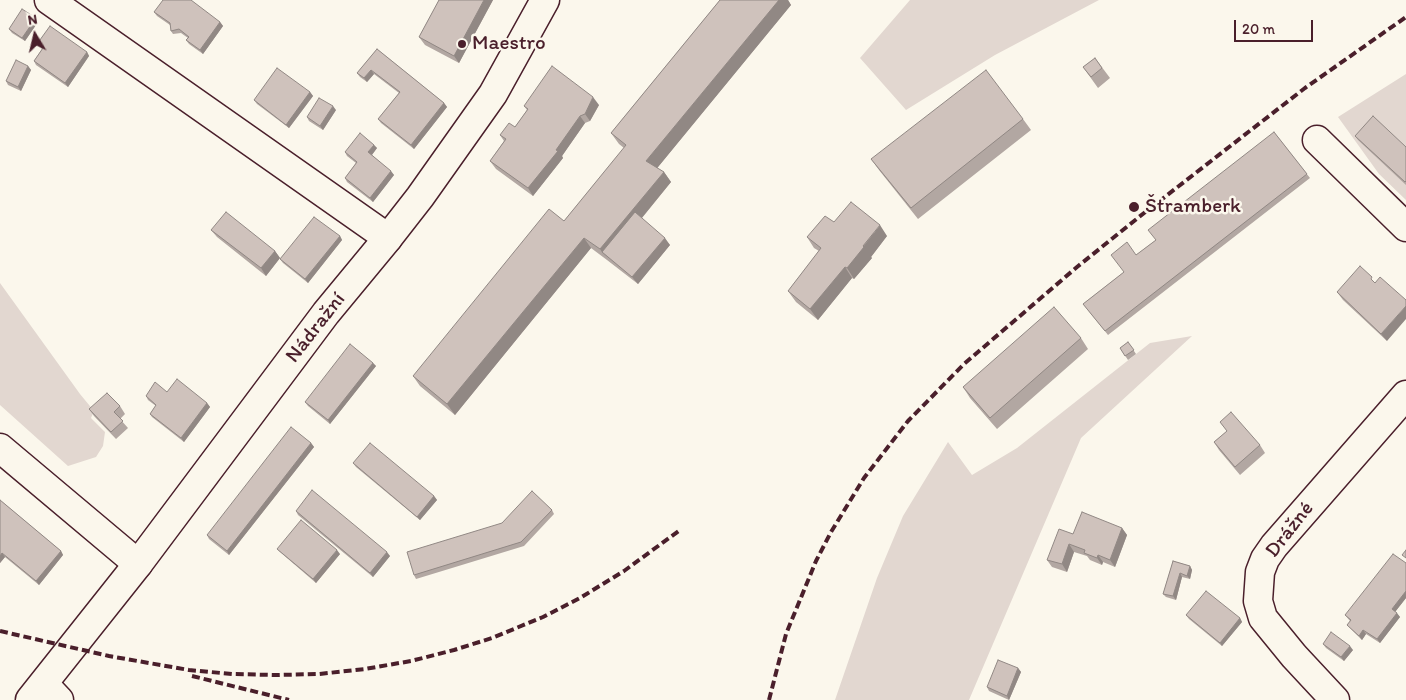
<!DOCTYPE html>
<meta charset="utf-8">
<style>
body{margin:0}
#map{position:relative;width:1406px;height:700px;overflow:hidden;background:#fbf7ec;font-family:Itim,sans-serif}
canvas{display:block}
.north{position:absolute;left:10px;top:10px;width:50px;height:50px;-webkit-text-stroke:4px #fbf7ec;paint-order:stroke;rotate:351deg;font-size:14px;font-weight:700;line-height:20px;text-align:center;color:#4a1f2b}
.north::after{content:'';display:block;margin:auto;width:18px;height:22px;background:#4a1f2b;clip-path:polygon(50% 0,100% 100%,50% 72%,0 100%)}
.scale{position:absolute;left:1234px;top:20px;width:79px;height:22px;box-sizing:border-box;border:2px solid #4a1f2b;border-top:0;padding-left:6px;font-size:15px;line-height:18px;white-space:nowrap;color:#4a1f2b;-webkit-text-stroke:4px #fbf7ec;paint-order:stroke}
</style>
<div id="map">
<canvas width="1406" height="700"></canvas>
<div class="north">N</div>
<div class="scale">20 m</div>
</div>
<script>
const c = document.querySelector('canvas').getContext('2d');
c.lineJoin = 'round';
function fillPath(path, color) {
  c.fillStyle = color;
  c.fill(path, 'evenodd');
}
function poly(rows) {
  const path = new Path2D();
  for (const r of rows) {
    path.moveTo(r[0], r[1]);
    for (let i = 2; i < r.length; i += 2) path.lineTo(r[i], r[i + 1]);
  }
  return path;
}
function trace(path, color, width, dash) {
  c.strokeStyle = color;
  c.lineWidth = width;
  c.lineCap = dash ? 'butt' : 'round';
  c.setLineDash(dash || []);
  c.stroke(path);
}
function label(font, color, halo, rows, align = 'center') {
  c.font = font + ' Itim,sans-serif';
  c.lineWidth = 5;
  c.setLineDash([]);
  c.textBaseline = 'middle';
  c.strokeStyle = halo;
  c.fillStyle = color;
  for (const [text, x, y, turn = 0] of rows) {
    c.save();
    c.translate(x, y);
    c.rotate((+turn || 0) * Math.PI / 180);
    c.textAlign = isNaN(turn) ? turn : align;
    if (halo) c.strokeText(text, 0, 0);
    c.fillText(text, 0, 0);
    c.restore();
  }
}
const green = poly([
 [910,0,1099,0,995,55,906,110,860,58],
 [1406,74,1406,200,1379,174,1338,117],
 [0,283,80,394,94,411,91,418,105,432,103,446,96,457,68,466,0,405],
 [1192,336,1081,438,969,700,835,700,877,578,903,516,948,442,972,475,1017,448,1150,343]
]);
const street = poly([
 [49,0,388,238],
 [1317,140,1406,227],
 [0,448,138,564],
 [44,684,59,700],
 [1335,700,1294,656,1263,618,1258,601,1260,572,1265,559,1274,546,1406,395]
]);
const secondary = poly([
 [30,700,138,564,326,313,388,238,420,197,493,94,545,0]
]);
const rail = poly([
 [0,631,109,656,189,670,232,674,276,675,319,674,365,669,411,661,454,650,492,638,543,617,580,598,624,571,680,530],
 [192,676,289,700],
 [769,700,786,634,816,561,831,532,864,478,908,421,964,364,1077,267,1139,217,1305,88,1406,17]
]);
const wall = poly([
 [439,0,493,0,459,63,425,45,419,37],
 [720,0,788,0,791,5,657,168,664,172,671,182,642,218,670,245,638,284,607,260,591,248,455,415,420,386,413,376,564,221,624,148,619,144,611,133],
 [154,12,220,22,223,26,203,54,189,44,186,40,188,38,181,33,173,34,171,31,170,25,157,16],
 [36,18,38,22,25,41,12,33,9,29],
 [37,44,87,52,89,56,68,87,36,65,34,61,42,49],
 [377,49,444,103,447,107,414,149,381,123,378,119,399,93,374,74,367,82,360,77,357,73],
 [1095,58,1110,78,1098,88,1083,67],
 [28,66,31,70,21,91,8,85,6,81],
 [310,92,313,96,289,128,257,104,254,100],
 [599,105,590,121,585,123,562,156,563,158,533,196,496,169,490,161,504,141,500,135,515,127,527,110,524,106],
 [336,110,323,130,309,121,307,117],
 [1023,119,1031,130,918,219,879,170,871,159],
 [1274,132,1310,178,1108,335,1083,304,1124,272,1136,255,1156,240],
 [1355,136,1406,147,1406,185,1358,140],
 [374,145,377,148,372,155,394,175,373,202,347,182,345,178,356,163,347,156,345,152],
 [834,222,887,236,871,257,872,258,854,279,852,278,818,320,796,302,788,291,819,251,814,248,807,237],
 [211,230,275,251,280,258,266,276,217,237],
 [340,236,342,240,308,283,283,263,280,259],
 [1376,282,1387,341,1343,300,1337,292],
 [1081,338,1088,349,997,429,970,398,963,387],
 [1128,342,1136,354,1128,360,1120,348],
 [373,363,376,366,330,424,308,406,305,402],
 [167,392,207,403,210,407,184,442,152,417,150,414,156,406,148,400,146,396],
 [120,406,125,414,120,419,128,428,116,439,94,416,89,409],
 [1220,422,1260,445,1265,453,1240,475,1219,450,1214,442,1227,431],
 [311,443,314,447,229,555,209,539,207,535],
 [353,463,434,496,437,500,420,520,356,467],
 [0,500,61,551,63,555,39,585,5,557,0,563],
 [552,510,554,514,524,546,416,579,414,575],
 [296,511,390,556,373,577,298,515],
 [1122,528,1127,535,1115,567,1103,562,1102,565,1090,560,1087,556,1074,552,1067,572,1052,567,1047,560,1073,534],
 [277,549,340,554,316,583,280,552],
 [1173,561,1190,566,1192,570,1190,579,1182,577,1176,600,1166,597,1163,594],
 [1406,563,1406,598,1395,612,1400,617,1380,643,1366,634,1362,640,1347,625,1350,621,1345,615],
 [1186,615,1240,618,1242,622,1222,646,1189,619],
 [1323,644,1353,650,1344,661,1326,648],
 [1018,668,1021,672,1009,700,989,691,987,687]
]);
const shadedWall = poly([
 [484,0,493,0,459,63,454,56],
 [779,0,788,0,791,5,654,172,646,161],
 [36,18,38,22,25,41,22,38],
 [220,22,223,26,203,54,200,50],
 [87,52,89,56,68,87,65,83],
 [28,66,31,70,21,91,18,87],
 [371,70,374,74,367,82,364,78],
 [310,92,313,96,289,128,286,125],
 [593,97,599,105,590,121,585,114],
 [444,103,447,107,414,149,411,145],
 [333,106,336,110,323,130,320,126],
 [580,116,585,123,562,156,563,158,533,196,528,188],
 [374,145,377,148,371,156,368,152],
 [391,171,394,175,373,202,370,198],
 [664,172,671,182,609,258,602,252,607,260,600,249],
 [880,225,887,236,871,257,872,258,854,279,847,268],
 [340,236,342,240,308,283,305,279],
 [584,238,591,248,455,415,447,404],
 [665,238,670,245,638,284,632,277],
 [275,251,280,258,266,276,261,268],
 [845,267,852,278,818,320,810,309],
 [1406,306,1406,319,1387,341,1381,334],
 [373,363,376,366,330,424,328,420],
 [207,403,210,407,184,442,181,438],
 [311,443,314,447,229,555,227,551],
 [434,496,437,500,420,520,417,517],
 [1122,528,1127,535,1115,567,1110,560],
 [1069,544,1074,552,1067,572,1062,564],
 [337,550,340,554,316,583,313,579],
 [61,551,63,555,39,585,36,581],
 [387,552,390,556,373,577,370,573],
 [2,553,5,557,0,563,0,556],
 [1098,555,1103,562,1102,565,1097,558],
 [1190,566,1192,570,1190,579,1187,576],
 [1180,573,1182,577,1176,600,1173,596],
 [1406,591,1406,598,1395,612,1392,609],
 [1397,613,1400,617,1380,643,1377,639],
 [1240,618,1242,622,1222,646,1220,643],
 [1363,630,1366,634,1362,640,1359,636],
 [1350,646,1353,650,1344,661,1341,657],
 [1018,668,1021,672,1009,700,1007,696]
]);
const building = poly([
 [163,0,191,0,220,22,200,50,186,40,189,37,179,29,171,31,170,23,154,12,163,0],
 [439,0,484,0,454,56,419,37,439,0],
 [720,0,779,0,646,161,664,172,600,249,584,238,447,404,413,376,549,209,564,221,626,145,611,133,720,0],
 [22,9,36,18,22,38,9,29,22,9],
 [50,26,87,52,65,83,34,61,43,48,37,44,50,26],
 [377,49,444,103,411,145,378,119,400,92,371,70,364,78,357,73,377,49],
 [1095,58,1102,68,1091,77,1083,67,1095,58],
 [16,60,28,66,18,87,6,81,16,60],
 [552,66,593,97,585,114,580,116,556,150,558,151,528,188,490,161,506,139,500,135,509,123,515,127,528,109,524,106,552,66],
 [277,68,310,92,286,125,254,100,277,68],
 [986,70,1023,119,911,208,871,159,986,70],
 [319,98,333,106,320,126,307,117,319,98],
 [1373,116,1406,147,1406,181,1405,182,1355,136,1373,116],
 [1274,132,1307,174,1105,331,1083,304,1124,272,1111,255,1127,242,1136,255,1156,240,1148,230,1274,132],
 [360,133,374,145,368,152,391,171,370,198,345,178,357,162,345,152,360,133],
 [851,202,880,225,863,246,864,247,847,268,845,267,810,309,788,291,821,248,807,237,825,216,834,222,851,202],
 [226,212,275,251,261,268,211,230,226,212],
 [635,212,665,238,632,277,602,252,635,212],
 [314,217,340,236,305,279,280,259,314,217],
 [1360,266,1372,277,1371,279,1375,283,1380,277,1406,300,1406,306,1381,334,1337,292,1360,266],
 [1054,307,1081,338,990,418,963,387,1054,307],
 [1128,342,1134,350,1125,356,1120,348,1128,342],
 [350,344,373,363,328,420,305,402,350,344],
 [177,379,207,403,181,438,150,414,156,405,146,396,155,382,167,392,177,379],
 [107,393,120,406,114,412,123,421,111,432,89,409,107,393],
 [1231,412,1260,445,1235,467,1214,442,1227,431,1220,422,1231,412],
 [291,427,311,443,227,551,207,535,291,427],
 [370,443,434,496,417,517,353,463,370,443],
 [312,490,387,552,370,573,296,511,312,490],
 [532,491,552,510,521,542,414,575,407,552,502,523,532,491],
 [0,500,61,551,36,581,2,553,0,556,0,500],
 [1082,512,1122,528,1110,560,1098,555,1097,558,1084,553,1085,550,1069,544,1062,564,1047,560,1059,529,1073,534,1082,512],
 [301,520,337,550,313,579,277,549,301,520],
 [1406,550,1406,558,1402,555,1406,550],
 [1393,554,1406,563,1406,591,1392,609,1397,613,1377,639,1363,630,1359,636,1347,625,1351,620,1345,615,1393,554],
 [1173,561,1190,566,1187,576,1180,573,1173,596,1163,594,1173,561],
 [1206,591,1240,618,1220,643,1186,615,1206,591],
 [1331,632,1350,646,1341,657,1323,644,1331,632],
 [998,660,1018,668,1007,696,987,687,998,660]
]);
const markers = [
 [462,44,5,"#4a1f2b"],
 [1134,207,6,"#4a1f2b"]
];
const poiNames = [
 ["Maestro",472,44],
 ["Štramberk",1145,207]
];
const streetNames = [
 ["Nádražní",316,328,-52],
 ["Drážné",1290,530,-52]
];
fillPath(green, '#e2d7d0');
trace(street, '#4a1f2b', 31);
trace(secondary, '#4a1f2b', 31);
trace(street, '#fbf7ec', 28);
trace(secondary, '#fbf7ec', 28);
trace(rail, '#4a1f2b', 4, [8, 4]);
fillPath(wall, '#b2a7a2');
fillPath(shadedWall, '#918884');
fillPath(building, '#cfc2bc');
trace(building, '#918884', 1);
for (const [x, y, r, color] of markers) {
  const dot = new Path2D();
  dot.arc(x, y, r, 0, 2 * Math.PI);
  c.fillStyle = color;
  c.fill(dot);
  trace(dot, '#fbf7ec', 2);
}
label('21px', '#4a1f2b', '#fbf7ec', poiNames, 'left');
label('21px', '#4a1f2b', '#fbf7ec', streetNames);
</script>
